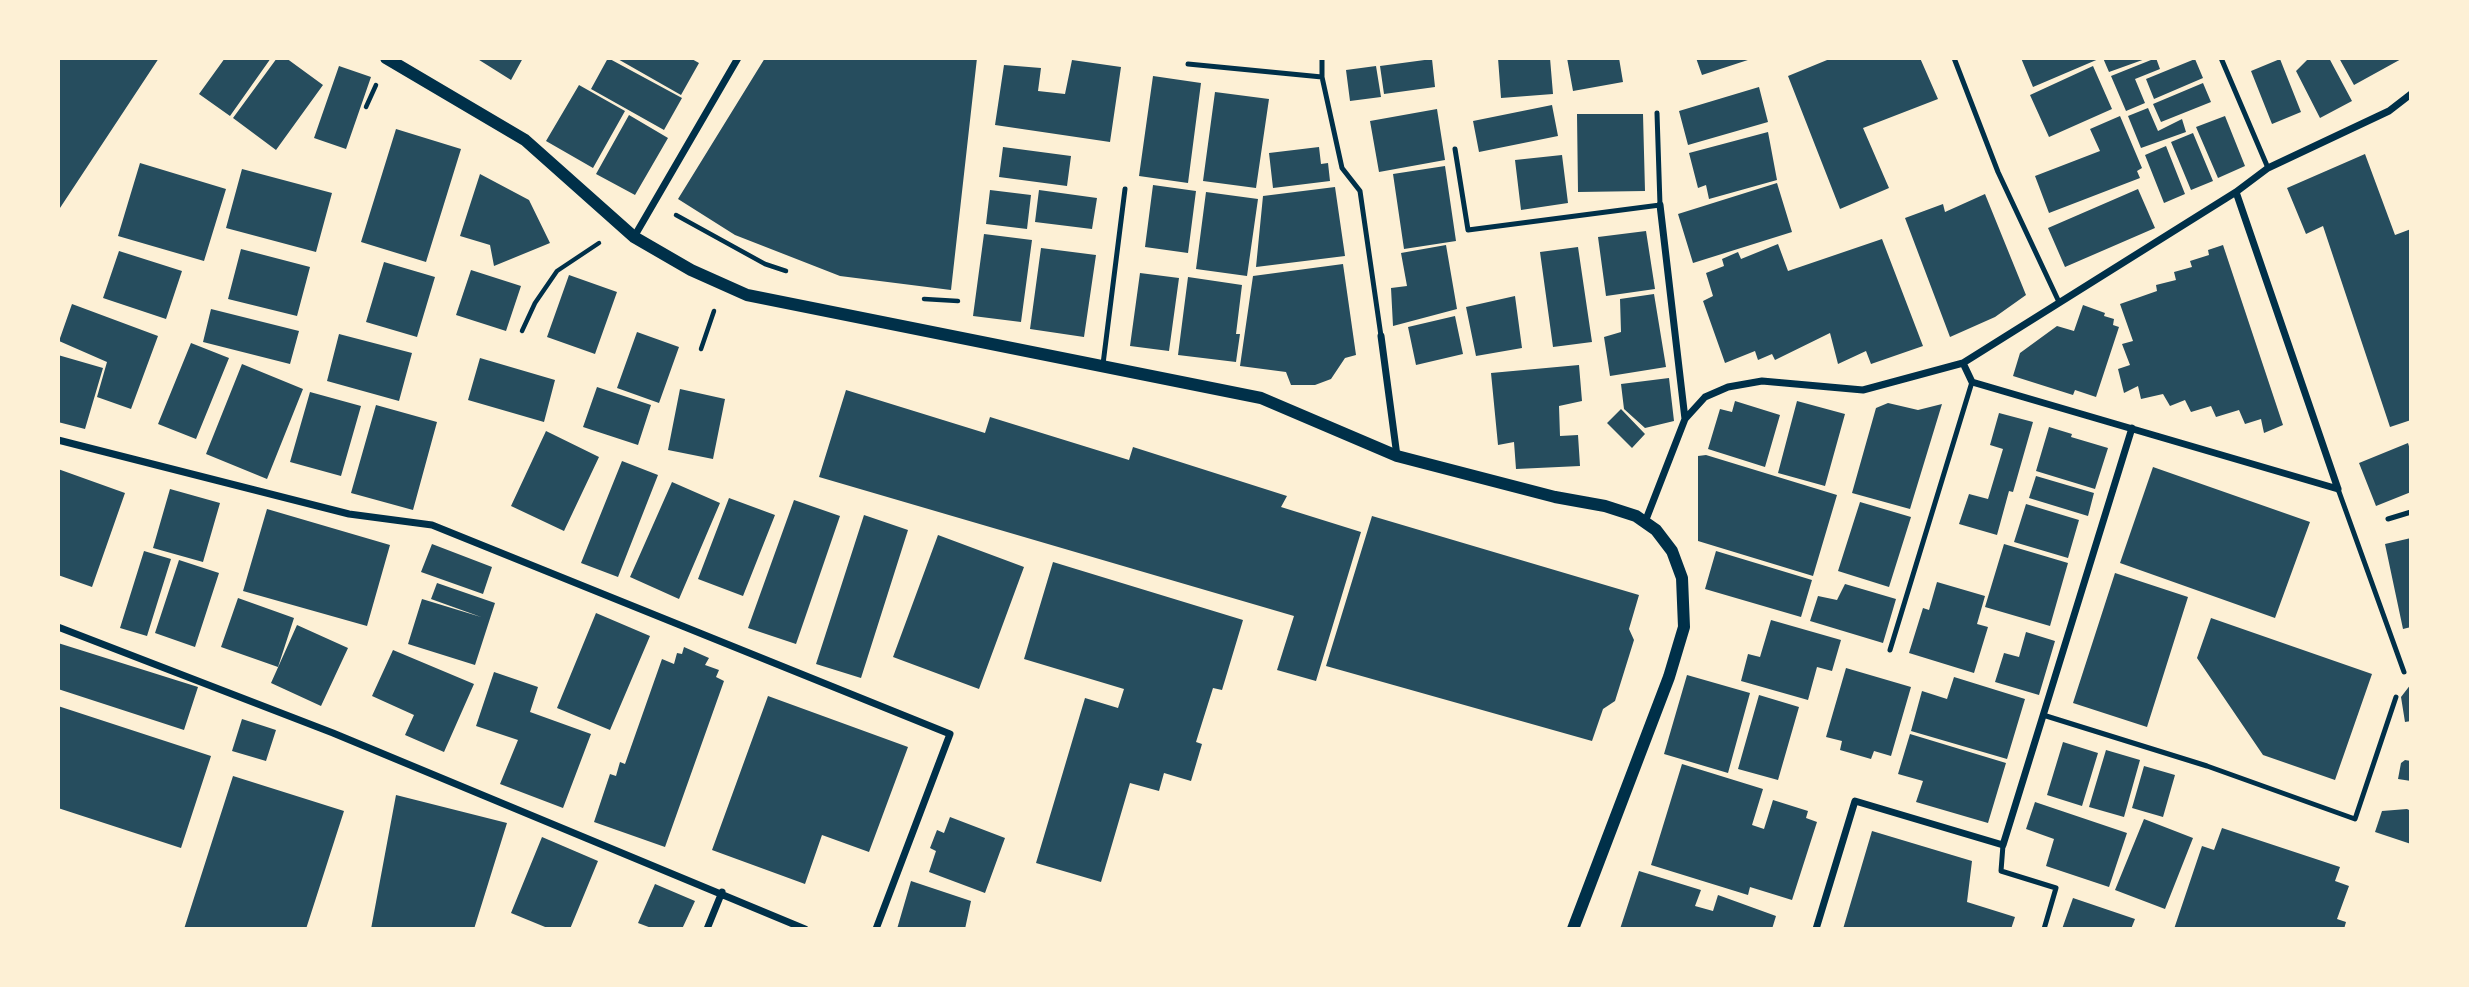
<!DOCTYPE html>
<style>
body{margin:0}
#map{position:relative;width:2469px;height:987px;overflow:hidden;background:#fdf0d5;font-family:Literata,serif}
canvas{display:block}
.frame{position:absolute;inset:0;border:60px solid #fdf0d5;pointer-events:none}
</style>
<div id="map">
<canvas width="2469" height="987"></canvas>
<div class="frame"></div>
</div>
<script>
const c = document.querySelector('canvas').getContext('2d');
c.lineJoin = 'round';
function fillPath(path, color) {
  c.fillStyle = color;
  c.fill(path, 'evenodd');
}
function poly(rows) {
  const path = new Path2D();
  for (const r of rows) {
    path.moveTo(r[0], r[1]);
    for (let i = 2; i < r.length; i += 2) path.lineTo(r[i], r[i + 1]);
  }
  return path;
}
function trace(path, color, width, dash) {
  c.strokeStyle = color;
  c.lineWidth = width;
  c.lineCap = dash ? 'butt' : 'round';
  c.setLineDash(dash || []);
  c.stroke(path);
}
const building = poly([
 [58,58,159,58,58,211],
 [225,58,271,58,230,116,199,94],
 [277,58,286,58,323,85,276,150,233,118],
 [476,58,523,58,511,80],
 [608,58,682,98,664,130,591,89],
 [616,58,690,58,699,63,681,95],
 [765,58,977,58,951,290,840,276,735,235,678,199],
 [1498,58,1550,58,1553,94,1501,98],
 [1567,58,1619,58,1623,82,1573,91],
 [1696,58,1754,58,1702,75],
 [1832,58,1920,58,1938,99,1863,128,1889,188,1840,209,1788,76],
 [2021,58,2101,58,2033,87],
 [2103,58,2148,58,2109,72],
 [2156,58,2160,69,2135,79,2145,103,2126,111,2111,76],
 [2309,58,2329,58,2352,101,2320,118,2296,71],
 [2339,58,2403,58,2354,85],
 [1432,59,1435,87,1384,94,1380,66],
 [2195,59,2203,78,2154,99,2146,79],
 [2280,59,2301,112,2272,124,2251,71],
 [1072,60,1121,67,1110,142,995,125,1004,65,1041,68,1038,91,1065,94],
 [339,66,371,77,346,149,314,138],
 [1376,66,1381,97,1350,101,1346,70],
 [2093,66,2112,109,2049,137,2030,95],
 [1153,76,1201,83,1188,183,1139,176],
 [2203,83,2211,102,2161,122,2153,104],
 [579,85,625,111,593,168,546,141],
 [1759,87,1768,122,1688,145,1679,111],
 [1215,92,1269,99,1256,188,1203,181],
 [1552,105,1558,136,1479,152,1473,121],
 [2148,108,2158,131,2182,119,2186,132,2141,148,2128,116],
 [1437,109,1445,160,1379,172,1370,121],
 [1577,114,1643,114,1645,191,1578,192],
 [629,115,668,138,635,195,596,174],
 [2120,116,2142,168,2137,171,2140,178,2049,213,2035,176,2100,151,2090,129],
 [2225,116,2245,166,2218,178,2196,127],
 [396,129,461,149,426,262,361,242],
 [1768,132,1777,180,1709,199,1706,185,1698,188,1689,153],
 [2193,133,2213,181,2191,190,2171,142],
 [2166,146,2185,194,2164,203,2145,155],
 [1003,147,1071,156,1067,186,999,177],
 [1319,147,1321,164,1328,163,1330,181,1273,188,1269,153],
 [2365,154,2395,235,2411,229,2411,420,2390,427,2323,226,2306,234,2287,188],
 [1562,155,1568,203,1521,210,1515,160],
 [140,163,226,189,204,261,118,236],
 [1445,166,1456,241,1404,249,1393,174],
 [242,169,332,193,316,252,226,228],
 [480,174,529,200,550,243,494,266,490,245,460,236],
 [1777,183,1792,232,1693,263,1678,214],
 [1153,185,1196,191,1188,253,1145,247],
 [1335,187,1345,256,1256,267,1263,196],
 [2138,189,2155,228,2065,267,2048,228],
 [990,190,1031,195,1027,229,986,224],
 [1039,190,1097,198,1092,229,1035,222],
 [1206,192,1258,199,1247,276,1196,269],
 [1985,194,2026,295,1995,317,1950,337,1905,218,1943,204,1945,212],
 [1646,231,1655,289,1606,296,1598,237],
 [984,234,1032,240,1021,322,973,316],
 [1882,239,1923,346,1871,364,1866,351,1838,364,1830,333,1775,360,1772,354,1758,360,1755,351,1725,363,1703,301,1713,296,1706,273,1724,266,1722,259,1738,252,1741,259,1778,244,1788,271],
 [1446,245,1457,309,1393,326,1391,288,1407,286,1401,253],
 [2223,245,2283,425,2264,433,2261,419,2245,424,2239,410,2216,417,2211,406,2191,412,2185,400,2170,406,2163,394,2141,399,2138,386,2124,393,2118,369,2130,365,2122,344,2133,341,2120,304,2157,291,2156,285,2176,280,2174,272,2192,267,2190,261,2209,255,2208,250],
 [1578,247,1592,342,1553,347,1540,252],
 [1041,248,1096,255,1084,337,1030,329],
 [241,249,310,267,297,316,228,299],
 [119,251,182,271,166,319,103,298],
 [384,262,435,277,417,337,366,322],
 [1343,264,1356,355,1345,358,1331,379,1315,385,1291,385,1286,372,1240,366,1253,276],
 [471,270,521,286,506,331,456,315],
 [1140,273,1179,278,1169,351,1130,346],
 [569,275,617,292,595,354,547,337],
 [1188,277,1242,285,1236,334,1240,334,1236,362,1178,355],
 [1654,294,1666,367,1610,376,1604,337,1621,332,1620,299],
 [1515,296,1522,348,1476,356,1466,307],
 [72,304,158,336,131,409,97,397,107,362,59,341],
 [2083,305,2105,313,2104,316,2114,319,2113,325,2119,327,2096,397,2075,390,2073,395,2013,376,2020,353,2057,326,2074,331],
 [211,309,299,331,290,364,203,342],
 [1455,316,1463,354,1416,365,1408,327],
 [637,332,679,347,659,403,617,388],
 [339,334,412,353,399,401,327,381],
 [191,343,229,358,196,439,158,424],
 [58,355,103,368,85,429,58,422],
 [480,358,555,380,544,422,468,400],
 [242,364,303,389,267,479,206,454],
 [1579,365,1582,401,1559,406,1560,436,1578,435,1580,466,1516,469,1514,442,1498,445,1491,373],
 [1669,378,1674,421,1645,428,1624,409,1621,384],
 [597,387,651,405,638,445,583,427],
 [680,389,725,399,713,459,668,450],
 [846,390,985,433,990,417,1129,460,1133,447,1287,496,1281,507,1361,532,1316,681,1277,670,1294,616,819,477],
 [310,392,361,406,341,476,290,462],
 [1735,401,1780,415,1765,467,1708,449,1720,409,1732,412],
 [1797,401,1845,414,1825,486,1778,473],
 [1888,403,1918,410,1942,404,1910,509,1852,493,1876,408],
 [376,405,437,422,413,510,351,493],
 [1621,409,1645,434,1632,448,1607,423],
 [1999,413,2033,422,2013,492,2009,491,1997,535,1959,524,1969,494,1988,499,2003,449,1990,445],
 [2049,427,2072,434,2071,437,2108,448,2095,489,2036,471],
 [546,431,599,457,564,531,511,506],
 [2408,443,2411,453,2411,492,2376,506,2359,463],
 [1706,455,1837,495,1813,576,1698,541,1698,456],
 [622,461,658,475,618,577,581,563],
 [2153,467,2310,522,2275,618,2120,563],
 [58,469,125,493,92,587,58,575],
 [2036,476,2094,493,2088,516,2029,498],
 [672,482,720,503,679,599,630,577],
 [170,489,220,503,203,562,153,548],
 [729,498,775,515,743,596,698,579],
 [794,500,840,516,796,644,748,628],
 [1860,502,1911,517,1889,587,1838,571],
 [2026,504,2079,520,2068,558,2014,542],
 [267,509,390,545,367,626,243,591],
 [864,515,908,530,861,678,816,664],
 [1372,516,1639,595,1629,629,1634,640,1615,701,1603,709,1592,741,1326,666],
 [938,535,1024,567,979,689,893,657],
 [2411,538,2411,627,2403,629,2385,544],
 [432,544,492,567,483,594,421,572],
 [2004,544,2068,563,2050,626,1985,607],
 [144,551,171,559,147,636,120,628],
 [1716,551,1812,580,1801,617,1705,589],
 [179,560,219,573,195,647,155,633],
 [1053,562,1243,620,1222,690,1213,688,1196,742,1202,744,1191,781,1164,773,1159,791,1130,783,1101,882,1036,863,1085,698,1118,708,1124,689,1024,659],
 [2115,573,2188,597,2147,727,2073,703],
 [1937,582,1985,596,1977,624,1988,627,1974,673,1909,653,1923,608,1929,610],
 [437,583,495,603,475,665,408,644,422,599,481,617,431,599],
 [1845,584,1896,599,1883,643,1810,621,1818,596,1837,600],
 [238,598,294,618,278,667,221,647],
 [596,613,650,636,610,730,557,708],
 [2211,618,2372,674,2335,780,2263,755,2197,658],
 [1771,620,1841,640,1832,671,1817,667,1808,700,1741,681,1748,654,1760,657],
 [297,625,348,648,321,706,271,683],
 [2026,632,2055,641,2039,695,1995,682,2004,653,2019,657],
 [58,643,198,687,184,730,58,689],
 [684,647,709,658,705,665,719,670,716,677,724,681,665,847,594,822,610,774,616,776,620,762,625,764,662,659,674,664,677,653,682,654],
 [393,650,474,684,444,752,405,735,414,715,372,696],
 [1846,668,1911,687,1891,756,1874,751,1871,759,1840,750,1842,741,1826,737],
 [494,672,538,687,530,712,591,734,563,808,500,784,518,740,476,726],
 [1687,675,1750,693,1728,773,1664,754],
 [1954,677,2025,699,2007,759,1911,731,1922,691,1947,699],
 [2411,684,2411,721,2405,722,2401,697],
 [1759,695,1799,707,1778,780,1738,769],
 [768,696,908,747,869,852,822,835,805,884,712,850],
 [58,706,211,756,181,848,58,808],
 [242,719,276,730,266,761,232,751],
 [1910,734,2006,763,1988,823,1916,802,1923,781,1898,774],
 [2063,742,2098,753,2082,806,2047,795],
 [2106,750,2140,760,2124,817,2089,807],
 [2405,760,2411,761,2411,781,2398,779,2401,763],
 [1682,764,1763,789,1752,825,1764,829,1773,800,1808,811,1806,818,1817,822,1792,900,1750,887,1748,895,1651,865],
 [2144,766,2175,775,2163,817,2132,808],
 [233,776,344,811,306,929,184,929],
 [396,795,507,823,474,929,371,929],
 [2035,802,2127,833,2109,887,2046,866,2054,839,2026,829],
 [2407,809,2411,811,2411,844,2375,832,2382,811],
 [950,817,1005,838,985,893,929,872,936,851,930,848,937,830,944,833],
 [2144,819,2193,838,2165,909,2115,890],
 [2222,828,2340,867,2335,881,2349,886,2337,919,2346,922,2344,929,2174,929,2202,846,2214,850],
 [1872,831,1972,861,1967,902,2015,917,2011,929,1843,929],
 [542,837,598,861,570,929,550,929,511,913],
 [1639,871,1701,890,1695,906,1713,911,1718,895,1776,916,1772,929,1620,929],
 [911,881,971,901,965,929,897,929],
 [655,884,695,901,682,929,654,929,638,923],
 [2073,898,2135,919,2131,929,2062,929]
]);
const path = poly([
 [366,107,376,85],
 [676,215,765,264,786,271],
 [924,299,958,301],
 [522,331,535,303,557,271,599,243],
 [701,349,714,311]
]);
const service = poly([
 [1954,58,1998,172,2059,302],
 [2221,58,2268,168],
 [1188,64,1322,77,1322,58],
 [1322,77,1342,168,1360,191,1381,336],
 [1455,149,1468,230,1660,205,1657,113],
 [1103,364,1125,189],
 [2338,489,2404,672],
 [2388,519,2411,512],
 [1890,650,1972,382],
 [2043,715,2207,766,2355,819,2396,697],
 [2003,845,2001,871,2056,888,2044,929]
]);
const minor = poly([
 [2236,192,2338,489],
 [1660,205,1685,419],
 [634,237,738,58],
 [1381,336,1397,456],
 [1963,363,1972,382,2338,489],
 [58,440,349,514,432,525,950,734,876,929],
 [1645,522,1685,419,1705,397,1728,387,1762,381,1863,390,1963,363,2236,192,2268,168,2389,111,2411,94],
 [58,627,333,733,805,929],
 [707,929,722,892],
 [1816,929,1855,801,2003,845,2132,428]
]);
const tertiary = poly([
 [386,58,525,140,634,237,691,270,747,295,1261,398,1397,456,1555,497,1605,506,1636,516,1656,530,1672,551,1682,578,1684,627,1669,677,1573,929]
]);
fillPath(building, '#264d5e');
trace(path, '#003049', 4.5);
trace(service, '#003049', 5);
trace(minor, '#003049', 7);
trace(tertiary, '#003049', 12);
</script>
